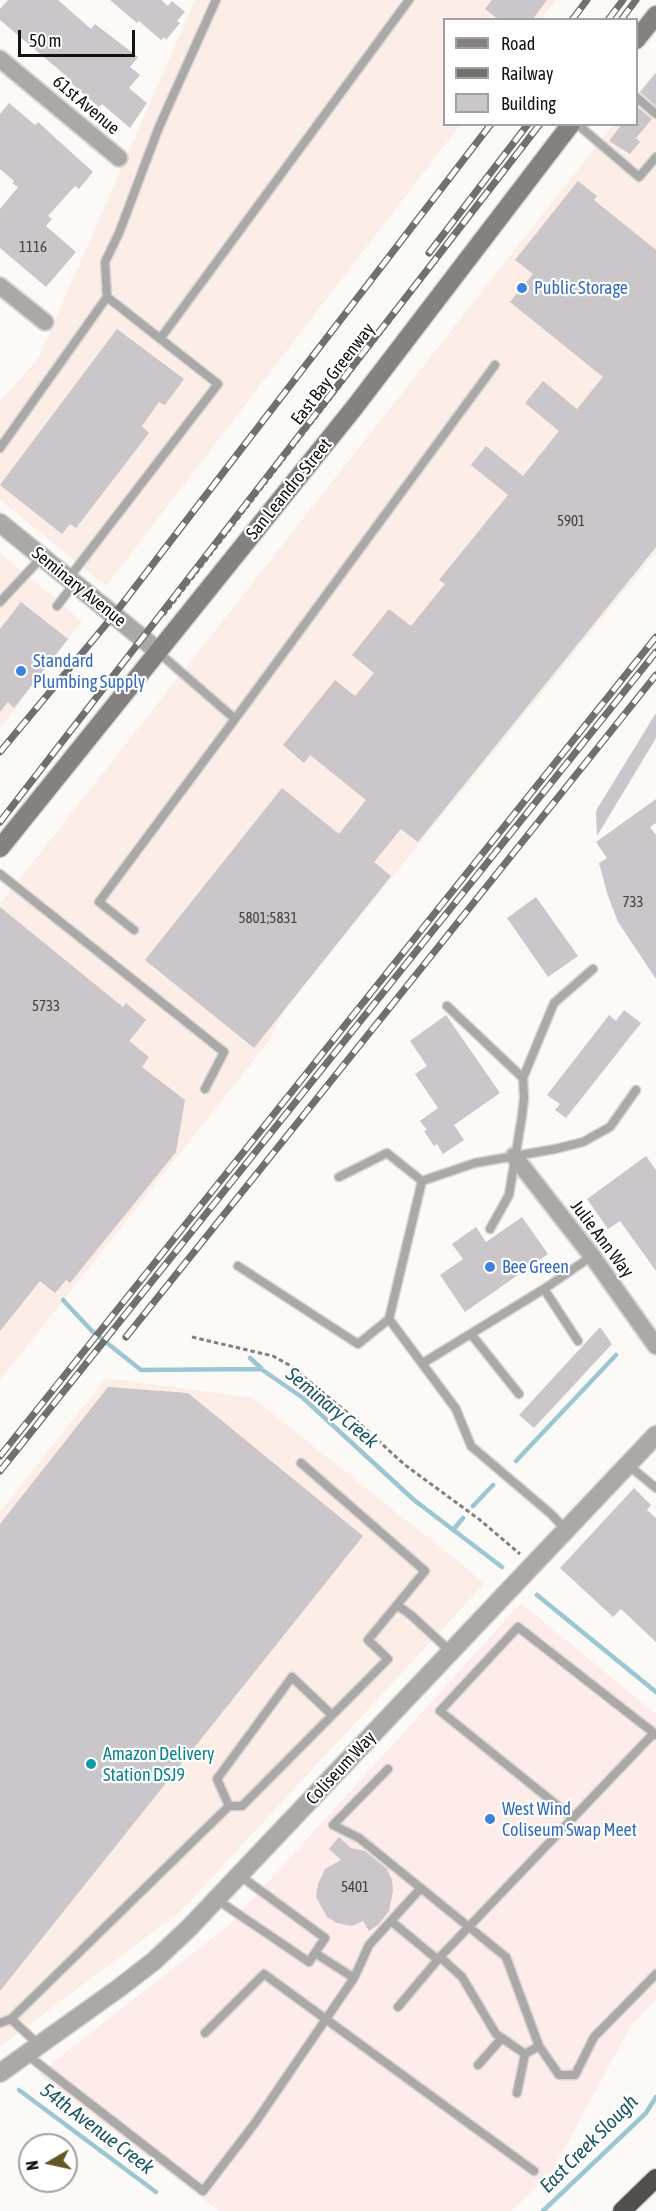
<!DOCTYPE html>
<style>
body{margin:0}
#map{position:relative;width:656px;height:2211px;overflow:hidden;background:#fcfaf6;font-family:"Asap Condensed",sans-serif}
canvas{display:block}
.legend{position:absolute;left:443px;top:18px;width:195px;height:108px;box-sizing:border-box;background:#fff;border:2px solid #a1a1a0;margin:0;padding:8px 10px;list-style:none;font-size:18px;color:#131311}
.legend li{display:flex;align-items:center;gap:12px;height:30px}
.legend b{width:30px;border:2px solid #a1a1a0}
.north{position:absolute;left:18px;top:2133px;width:60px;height:60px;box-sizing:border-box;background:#fff;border:2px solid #a1a1a0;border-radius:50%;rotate:261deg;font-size:16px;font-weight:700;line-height:24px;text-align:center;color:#131311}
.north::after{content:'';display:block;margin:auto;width:21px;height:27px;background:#655623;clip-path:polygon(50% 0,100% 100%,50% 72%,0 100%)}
.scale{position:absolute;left:18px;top:30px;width:117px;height:27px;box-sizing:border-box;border:3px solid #131311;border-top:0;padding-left:8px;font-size:18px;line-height:21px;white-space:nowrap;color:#131311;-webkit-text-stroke:4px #fff;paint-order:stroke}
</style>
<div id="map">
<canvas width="656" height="2211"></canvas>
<ul class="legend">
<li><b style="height:8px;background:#858181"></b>Road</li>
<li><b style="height:8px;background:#70706d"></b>Railway</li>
<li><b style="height:16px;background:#cbc6c9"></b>Building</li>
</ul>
<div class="north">N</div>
<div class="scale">50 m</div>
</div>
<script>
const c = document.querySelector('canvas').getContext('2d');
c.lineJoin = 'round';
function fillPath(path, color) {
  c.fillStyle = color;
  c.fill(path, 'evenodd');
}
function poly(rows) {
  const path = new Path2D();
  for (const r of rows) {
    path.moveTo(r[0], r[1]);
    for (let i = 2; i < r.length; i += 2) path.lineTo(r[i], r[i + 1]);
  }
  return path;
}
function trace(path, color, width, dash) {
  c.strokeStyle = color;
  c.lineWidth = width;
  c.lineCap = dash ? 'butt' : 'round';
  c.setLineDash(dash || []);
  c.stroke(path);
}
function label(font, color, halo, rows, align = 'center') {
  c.font = font + ' "Asap Condensed",sans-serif';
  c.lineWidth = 4.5;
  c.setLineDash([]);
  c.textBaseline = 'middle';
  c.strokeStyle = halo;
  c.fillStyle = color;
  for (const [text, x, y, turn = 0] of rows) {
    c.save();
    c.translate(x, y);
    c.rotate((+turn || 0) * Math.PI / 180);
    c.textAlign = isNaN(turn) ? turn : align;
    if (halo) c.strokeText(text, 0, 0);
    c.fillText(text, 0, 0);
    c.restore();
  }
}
const commercial = poly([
 [521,1603,656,1714,656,1999,630,2027,552,2171,512,2211,219,2211,38,2074,229,1925]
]);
const industrial = poly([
 [195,0,556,0,541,19,444,20,444,124,460,125,106,586,0,500,0,401,38,359],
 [656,70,656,552,286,1008,269,1041,0,1380,0,904,613,125,636,124,637,94],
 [0,553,82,621,0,728],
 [106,1378,253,1398,485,1583,180,1912,2,2045,0,2044,0,1512]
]);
const stream = poly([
 [63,1300,92,1331,141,1370,261,1369,303,1398,414,1500,502,1567],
 [250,1358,261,1368],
 [516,1461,616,1355],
 [473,1506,493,1485],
 [453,1530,463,1518],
 [537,1595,656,1692],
 [19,2090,156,2192],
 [543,2211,646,2113,656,2097]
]);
const building = poly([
 [8,0,58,0,91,29,95,24,138,57,130,67,140,75,129,88,147,103,130,128,102,104,99,107,70,82,71,80,0,20,0,9],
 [110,0,161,0,168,6,172,1,185,12,177,21,180,23,166,40,164,37,161,40,139,21,137,23],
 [492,0,547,0,532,20,499,20,485,9],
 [656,73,656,106,640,92],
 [9,103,35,125,38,122,93,172,79,189,75,186,48,216,52,219,46,226,76,252,46,287,0,248,0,209,18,187,12,183,14,181,0,169,0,114],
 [636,106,652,119,636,138,640,142,630,154,609,141,622,124,636,124],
 [578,181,597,196,594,200,656,250,656,547,418,842,401,829,374,862,391,876,254,1048,145,960,282,788,339,834,366,800,310,755,304,763,283,745,335,680,355,696,374,673,352,655,389,609,411,626,445,584,439,580,508,495,471,465,486,446,523,476,559,431,525,403,543,381,577,409,603,377,510,302,533,274,515,260],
 [117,329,184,379,165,405,159,402,142,426,149,433,76,528,70,524,62,534,0,485],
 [21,602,68,639,14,708,8,702,0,712,0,629],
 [656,713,656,738,597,836,596,813,597,809],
 [656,799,656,823,650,827,656,835,656,979,618,922,608,896,599,863,607,858,596,842],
 [536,897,578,956,548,977,507,918],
 [0,907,123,1007,126,1003,146,1020,129,1041,149,1057,142,1067,185,1100,176,1152,70,1283,66,1280,55,1293,40,1281,0,1331],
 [624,1010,641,1023,566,1118,555,1110,560,1104,547,1095,609,1015,616,1021],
 [446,1015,500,1093,454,1125,464,1140,443,1154,437,1144,434,1146,424,1131,427,1130,420,1121,438,1108,415,1074,427,1066,410,1041],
 [646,1156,656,1170,656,1271,620,1221,608,1229,587,1199],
 [522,1217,548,1254,465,1312,440,1275,463,1259,452,1244,476,1227,486,1242],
 [600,1327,612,1344,534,1428,519,1415],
 [108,1387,188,1393,363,1536,0,1991,0,1524],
 [634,1488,651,1505,647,1510,656,1518,656,1642,621,1609,613,1617,560,1568],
 [339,1837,351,1848,365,1851,387,1869,392,1880,393,1891,389,1911,379,1924,369,1931,363,1921,352,1926,337,1923,327,1917,316,1897,318,1884,325,1869,341,1860,329,1849]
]);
const path = poly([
 [623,20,638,0],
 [164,615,542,124],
 [192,1337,273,1356,289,1365,349,1414,405,1465,480,1520,520,1554]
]);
const service = poly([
 [636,97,656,114],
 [577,124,639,177,656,157],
 [160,339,409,0],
 [0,448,107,297,105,262,119,233,159,127,216,0],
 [68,579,218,384,107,297],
 [0,602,42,557],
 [57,606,74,584],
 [158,652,235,719,495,365],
 [0,874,224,1052,205,1089],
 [134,930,99,902,235,719],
 [447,1006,523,1078,524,1098,522,1116,509,1195,490,1229],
 [523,1078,554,1003,593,969],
 [339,1177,387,1153,422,1181,475,1163,555,1149,583,1142,610,1127,636,1090],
 [238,1266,358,1344,389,1319,456,1409,471,1446,551,1514,566,1530],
 [389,1319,422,1181],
 [471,1334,519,1394],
 [578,1341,544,1289,592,1256],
 [423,1363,544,1289],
 [628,1465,656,1488],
 [397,1605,411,1615,451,1652],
 [388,1769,333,1825,359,1838,506,1957,539,2046],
 [229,1806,217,1779,292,1677,332,1715],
 [573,1818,440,1711,518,1627,654,1733],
 [216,1899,309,1962,325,1938,239,1875],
 [391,1921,438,1960],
 [440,1957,654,1733,656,1735],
 [354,1978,369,1945,421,1888],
 [398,2007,440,1957,462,1977,496,2034,502,2038],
 [11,2019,229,1806,242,1806,388,1659,368,1640,425,1571,301,1463],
 [0,2023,11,2019,39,2045],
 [205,2033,264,1974,534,2171],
 [26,2054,203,2191,255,2123,354,1978,315,1953],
 [525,2054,539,2046,559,2075,575,2075,594,2037,656,1974],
 [478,2065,502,2038,525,2054,517,2093]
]);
const minor = poly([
 [0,59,119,158],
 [0,286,45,322],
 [514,1156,592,1256,656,1346]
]);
const tertiary = poly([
 [0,523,158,651],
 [0,2073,119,1988,154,1961,189,1928,656,1435]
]);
const secondary = poly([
 [636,40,656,15],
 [0,848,354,408,571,124]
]);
const motorway = poly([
 [622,2211,656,2178]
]);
const rail = poly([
 [572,20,587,0],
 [608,20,623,0],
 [621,20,636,0],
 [429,253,528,124],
 [0,752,113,616,491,124],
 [0,822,540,124],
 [126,1337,656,675],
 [0,1456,656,637],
 [0,1471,656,652]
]);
const markers = [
 [522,288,6,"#3f7fe0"],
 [21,671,6,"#3f7fe0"],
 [490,1267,6,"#3f7fe0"],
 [91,1764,6,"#0f9aa8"],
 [490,1819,6,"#3f7fe0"]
];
const numberNames = [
 ["1116",33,247],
 ["5901",571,521],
 ["733",633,902],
 ["5801;5831",268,918],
 ["5733",46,1006],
 ["5401",355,1887]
];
const streetNames = [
 ["61st Avenue",86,105,40],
 ["East Bay Greenway",333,374,-52],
 ["San Leandro Street",289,489,-51],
 ["Seminary Avenue",79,587,39],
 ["Julie Ann Way",602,1239,53],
 ["Coliseum Way",341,1768,-47]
];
const shopNames = [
 ["Public Storage",534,288],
 ["Standard",33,661],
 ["Plumbing Supply",33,682],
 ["Bee Green",502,1267],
 ["West Wind",502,1809],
 ["Coliseum Swap Meet",502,1830]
];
const cultureNames = [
 ["Amazon Delivery",103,1754],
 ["Station DSJ9",103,1775]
];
const waterNames = [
 ["Seminary Creek",332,1408,40],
 ["54th Avenue Creek",97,2129,37],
 ["East Creek Slough",589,2144,-45]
];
fillPath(commercial, '#fdecea');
fillPath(industrial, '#fcede7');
trace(stream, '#9cc6d3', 4.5);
fillPath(building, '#cbc6c9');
trace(service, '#d7d5d1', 11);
trace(minor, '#d7d5d1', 20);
trace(tertiary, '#d7d5d1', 21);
trace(secondary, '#d7d5d1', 21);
trace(motorway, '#d7d5d1', 21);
trace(path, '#81807d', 3, [4.5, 3]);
trace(service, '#aba9a8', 8);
trace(minor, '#aba9a8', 16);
trace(tertiary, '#aba9a8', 18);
trace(secondary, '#858181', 18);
trace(motorway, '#534e4e', 18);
trace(rail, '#70706d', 7);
trace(rail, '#fff', 4.5, [14]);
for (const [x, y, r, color] of markers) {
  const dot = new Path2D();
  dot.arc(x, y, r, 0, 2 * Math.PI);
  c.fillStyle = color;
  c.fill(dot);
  trace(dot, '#fff', 2);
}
label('15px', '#41403f', null, numberNames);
label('18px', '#131311', '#fff', streetNames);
label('18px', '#366cbe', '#fff', shopNames, 'left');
label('18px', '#0d838f', '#fff', cultureNames, 'left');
label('italic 20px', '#1d5664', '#fff', waterNames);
</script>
